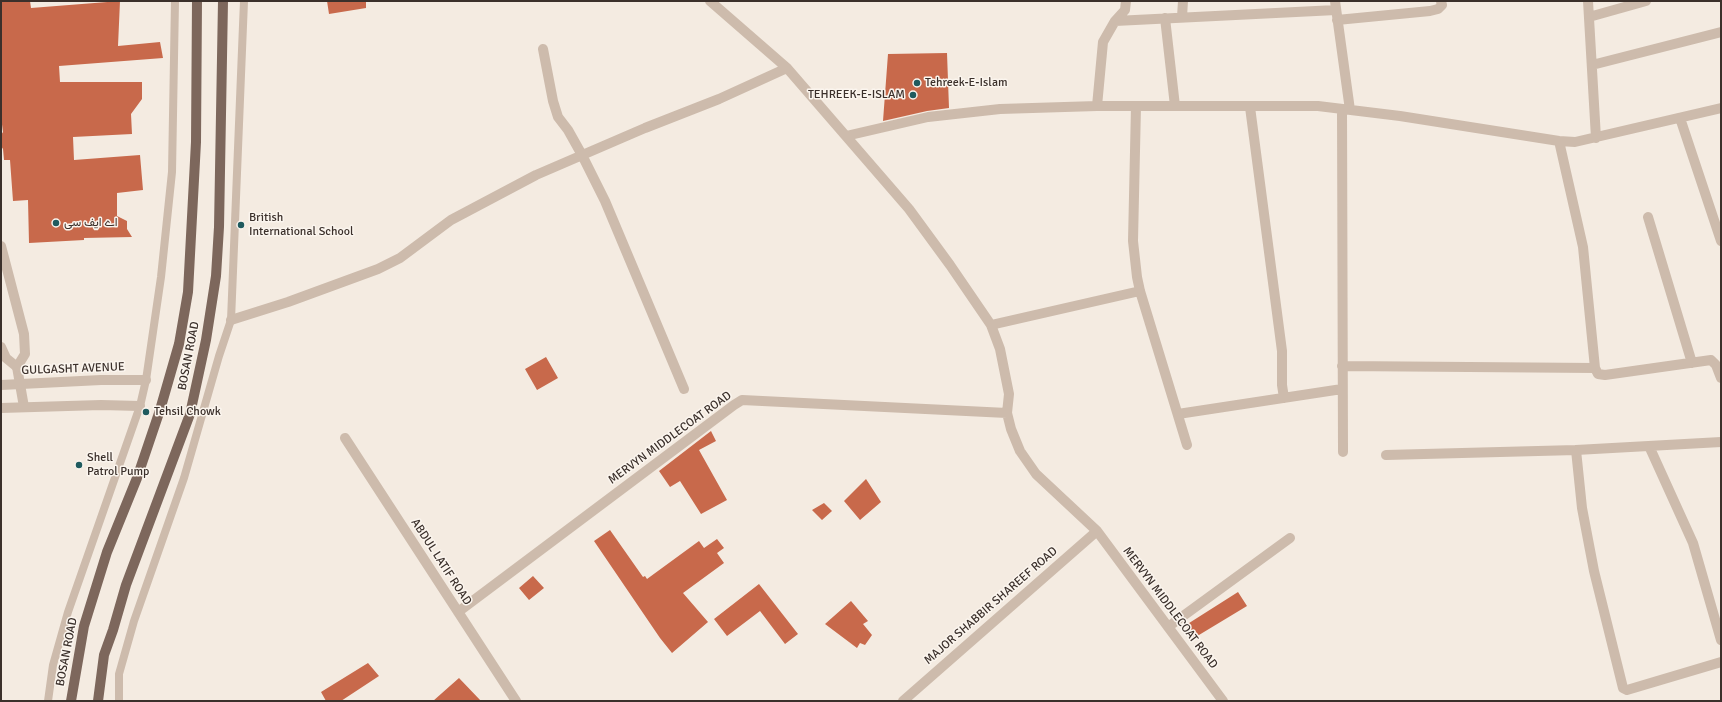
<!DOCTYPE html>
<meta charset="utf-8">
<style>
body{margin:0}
#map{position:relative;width:1722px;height:702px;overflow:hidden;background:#f4ebe1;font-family:Signika,sans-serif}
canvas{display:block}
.frame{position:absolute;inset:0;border:2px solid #3b302b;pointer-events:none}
</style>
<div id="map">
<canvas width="1722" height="702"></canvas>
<div class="frame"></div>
</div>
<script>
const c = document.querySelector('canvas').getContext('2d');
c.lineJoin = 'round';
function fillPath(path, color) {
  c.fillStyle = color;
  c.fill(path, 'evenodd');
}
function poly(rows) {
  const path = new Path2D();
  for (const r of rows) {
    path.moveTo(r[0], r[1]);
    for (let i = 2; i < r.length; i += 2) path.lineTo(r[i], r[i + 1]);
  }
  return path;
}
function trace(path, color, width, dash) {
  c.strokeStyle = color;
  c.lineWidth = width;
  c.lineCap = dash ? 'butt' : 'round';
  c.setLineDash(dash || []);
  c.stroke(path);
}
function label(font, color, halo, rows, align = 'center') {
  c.font = font + ' Signika,Vazirmatn,sans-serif';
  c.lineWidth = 3;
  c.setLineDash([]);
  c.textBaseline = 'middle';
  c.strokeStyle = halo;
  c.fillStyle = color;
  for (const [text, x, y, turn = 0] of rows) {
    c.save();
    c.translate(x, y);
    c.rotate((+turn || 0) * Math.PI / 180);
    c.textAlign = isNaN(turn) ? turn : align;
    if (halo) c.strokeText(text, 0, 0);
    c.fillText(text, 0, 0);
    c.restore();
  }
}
const building = poly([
 [1,1,30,1,31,8,120,1,118,46,160,42,163,58,59,66,60,82,142,82,142,99,131,114,132,134,73,137,74,160,140,155,143,190,117,193,117,216,127,221,127,229,132,237,84,238,84,240,29,243,28,200,13,201,10,160,4,160,3,149,1,146,1,135,3,132,1,117],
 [327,1,366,1,366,8,329,14],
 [947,53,949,108,927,111,883,121,888,54],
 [546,357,558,378,537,390,525,369],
 [711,431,716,441,699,450,727,500,701,514,680,481,670,487,659,471],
 [866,479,881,502,860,520,844,501],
 [824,503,832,511,822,520,812,510],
 [610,530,643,577,645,576,647,579,699,541,704,548,717,539,724,548,717,553,724,563,683,593,708,622,672,653,660,638,594,541],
 [533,576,544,588,529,600,519,588],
 [759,584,798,634,785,644,760,611,727,636,714,619],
 [1238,592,1247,606,1194,638,1186,625],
 [851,601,868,621,863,624,872,635,865,645,860,643,857,648,825,624],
 [368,663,379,676,341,701,326,701,321,692],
 [459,678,481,701,433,701]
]);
const service = poly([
 [48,701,53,665,68,612,140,406,146,380,161,277,172,172,175,1],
 [119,701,119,674,134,621,184,478,219,356,231,320,244,1]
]);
const minor = poly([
 [710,1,787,68,909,209,950,265,991,325,1000,349,1009,394,1007,413,1011,429,1020,451,1036,474,1097,531,1223,701],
 [1335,1,1350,110],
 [1588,1,1596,138],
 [1182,17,1183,1],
 [1589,17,1646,1],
 [1165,18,1175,106],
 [1337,20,1430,11,1438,9,1442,5,1441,1],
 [1115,21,1336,10],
 [543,49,553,101,558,117,568,130,582,155,605,201,684,389],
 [1592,65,1721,32],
 [1097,106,1103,42,1115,21,1125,10,1126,1],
 [1136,106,1133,241,1137,277,1140,291,1187,445],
 [1250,107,1282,351,1282,385,1284,398],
 [1342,109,1343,452],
 [1680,118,1721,241],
 [846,136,928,117,1000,109,1097,106,1318,106,1400,116,1559,141,1575,142,1721,108],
 [1559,141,1583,247,1595,368,1598,374,1605,375,1711,360,1716,365,1721,378],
 [1648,217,1692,363],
 [231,320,288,302,378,269,400,258,451,220,536,175,645,128,719,99,787,68],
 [991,325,1140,291],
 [1342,366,1595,368],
 [17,367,24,407],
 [1178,414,1342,389],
 [345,438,516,701],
 [1649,446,1693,543,1721,640],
 [1576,450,1582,508,1594,571,1623,688,1627,690,1721,662],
 [1386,455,1576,450,1721,442],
 [458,612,734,405,742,400,1007,413],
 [1168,627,1290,538],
 [903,701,1097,531]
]);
const tertiary = poly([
 [1,246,24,334,25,354,17,367,6,358,1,347],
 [1,385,101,380,146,380],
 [1,408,101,405,140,406]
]);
const primary = poly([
 [71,701,84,626,107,552,137,478,160,410,179,344,188,292,196,142,197,1],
 [98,701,104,655,113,630,126,585,190,414,206,340,216,276,219,227,223,1]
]);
const markers = [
 [917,83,4,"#1f5a5e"],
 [913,95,4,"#1f5a5e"],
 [56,223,4,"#1f5a5e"],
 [241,225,4,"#1f5a5e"],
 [146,412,4,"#1f5a5e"],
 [79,465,4,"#1f5a5e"]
];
const poiNames = [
 ["Tehreek-E-Islam",925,83],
 ["TEHREEK-E-ISLAM",905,95,"right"],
 ["British",249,218],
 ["International School",249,232],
 ["اے ایف سی",64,223],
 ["Tehsil Chowk",154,412],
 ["Shell",87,458],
 ["Patrol Pump",87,472]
];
const streetNames = [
 ["BOSAN ROAD",189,356,-79],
 ["GULGASHT AVENUE",73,369,-2],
 ["MERVYN MIDDLECOAT ROAD",670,438,-36],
 ["ABDUL LATIF ROAD",441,562,57],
 ["MAJOR SHABBIR SHAREEF ROAD",991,606,-41],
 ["MERVYN MIDDLECOAT ROAD",1170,608,53],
 ["BOSAN ROAD",67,652,-79]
];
fillPath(building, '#c8694b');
trace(service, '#cdbbac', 8);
trace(minor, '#cdbbac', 10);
trace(tertiary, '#cdbbac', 10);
trace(primary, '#7d675c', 10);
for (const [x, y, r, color] of markers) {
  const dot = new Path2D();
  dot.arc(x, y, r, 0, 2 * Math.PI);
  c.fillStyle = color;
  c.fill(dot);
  trace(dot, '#fbf5ee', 1.5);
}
label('12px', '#3b302b', '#fbf5ee', poiNames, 'left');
label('12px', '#3b302b', '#fbf5ee', streetNames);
</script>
